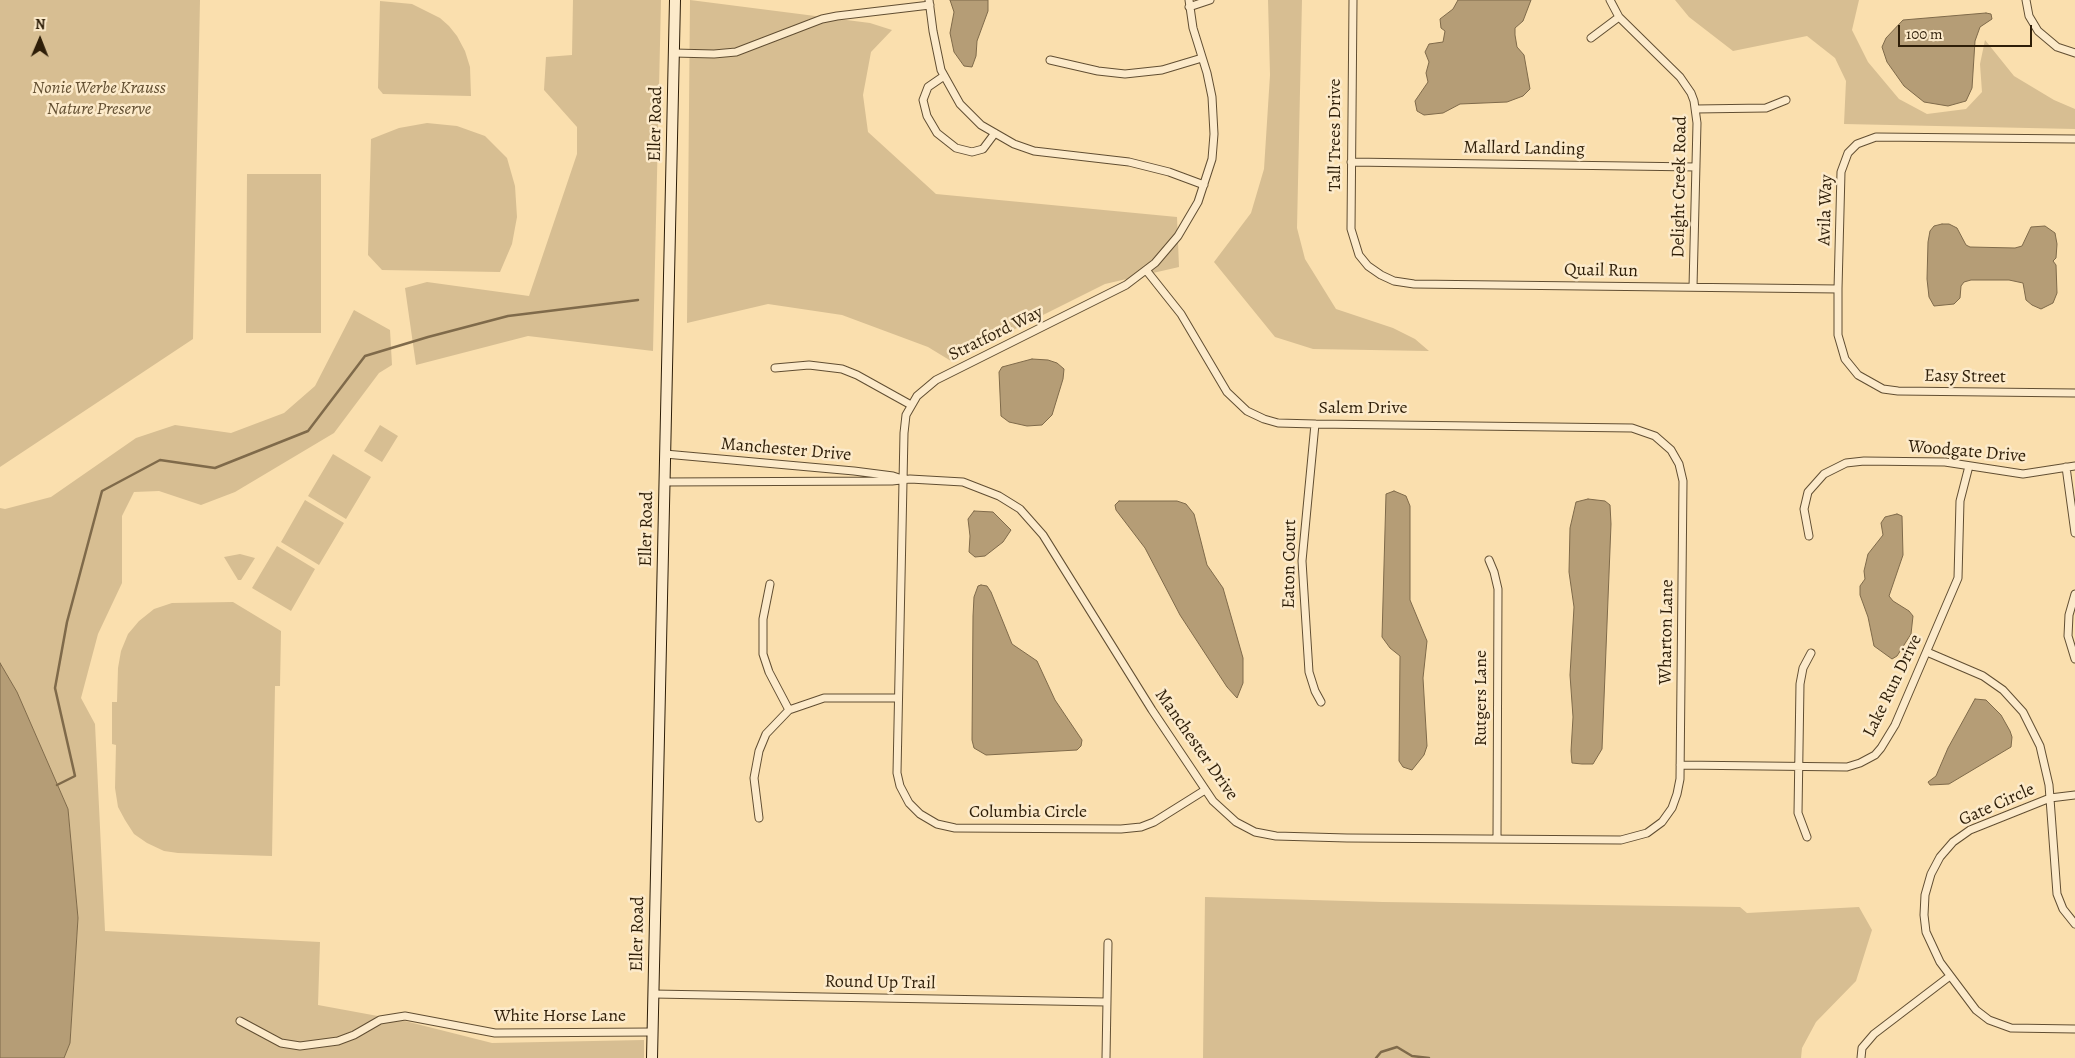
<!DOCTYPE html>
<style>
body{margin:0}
#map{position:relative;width:2075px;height:1058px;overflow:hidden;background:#fadfae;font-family:Alegreya,serif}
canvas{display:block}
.north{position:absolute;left:15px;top:15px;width:50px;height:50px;-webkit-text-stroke:4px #fceaca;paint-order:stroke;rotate:1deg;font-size:14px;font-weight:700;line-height:20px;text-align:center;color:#2e1e08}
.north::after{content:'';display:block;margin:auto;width:18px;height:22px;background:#2e1e08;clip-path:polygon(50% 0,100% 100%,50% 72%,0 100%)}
.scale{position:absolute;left:1898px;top:25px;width:134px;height:22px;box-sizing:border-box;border:2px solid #2e1e08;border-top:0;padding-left:6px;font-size:15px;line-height:18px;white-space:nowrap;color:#2e1e08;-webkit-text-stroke:4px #fceaca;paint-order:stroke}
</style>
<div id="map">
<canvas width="2075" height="1058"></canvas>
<div class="north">N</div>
<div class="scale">100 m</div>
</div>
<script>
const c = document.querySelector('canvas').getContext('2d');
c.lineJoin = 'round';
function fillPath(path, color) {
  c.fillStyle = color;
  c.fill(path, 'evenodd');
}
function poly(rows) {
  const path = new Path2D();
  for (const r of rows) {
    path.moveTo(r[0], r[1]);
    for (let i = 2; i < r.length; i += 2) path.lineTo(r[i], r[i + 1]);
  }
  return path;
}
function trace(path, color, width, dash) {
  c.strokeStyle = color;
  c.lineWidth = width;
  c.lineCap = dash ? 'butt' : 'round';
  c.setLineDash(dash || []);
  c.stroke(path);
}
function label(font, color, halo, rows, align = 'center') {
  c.font = font + ' Alegreya,serif';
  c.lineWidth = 5;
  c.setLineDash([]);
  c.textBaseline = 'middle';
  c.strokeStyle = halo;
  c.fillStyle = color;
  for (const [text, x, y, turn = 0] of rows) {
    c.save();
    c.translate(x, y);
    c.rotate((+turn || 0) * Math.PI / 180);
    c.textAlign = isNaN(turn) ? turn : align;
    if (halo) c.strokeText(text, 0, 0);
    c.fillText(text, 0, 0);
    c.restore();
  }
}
const green = poly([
 [0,0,200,0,193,339,0,467],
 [573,0,661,0,653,351,528,336,416,365,405,288,427,282,529,296,577,154,577,127,544,90,546,57,572,55],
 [690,0,870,23,892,30,871,52,863,95,868,132,936,194,1177,217,1179,267,1105,284,951,361,928,347,842,315,768,304,687,323],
 [1268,0,1302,0,1297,228,1305,259,1336,309,1393,328,1415,339,1429,351,1313,349,1275,337,1214,262,1251,213,1264,169,1270,75],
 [1675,0,1859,0,1852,30,1868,62,1899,99,1927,114,1966,109,1982,92,1980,64,1985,40,2014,76,2054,100,2075,109,2075,129,1844,124,1846,81,1835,58,1807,36,1733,51,1689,17],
 [380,1,412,4,440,18,449,26,457,36,465,51,470,67,471,96,383,94,378,88],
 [427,123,457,126,485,136,507,158,515,186,517,217,512,244,500,272,382,270,368,255,371,139,399,128],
 [247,174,321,174,321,333,246,333],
 [354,310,390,330,392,365,379,373,334,433,235,492,201,505,159,491,134,492,122,516,122,583,98,634,81,698,95,724,105,931,320,942,318,1005,405,1021,492,1043,644,1040,644,1058,64,1058,70,1043,78,918,68,809,17,692,0,663,0,508,5,509,51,497,136,438,175,425,231,433,284,413,315,386],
 [380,425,398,436,382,462,364,451],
 [333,454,371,477,346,519,308,496],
 [305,500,344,523,319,565,281,542],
 [277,546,315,569,291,611,252,588],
 [240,554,255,558,241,580,238,580,224,557],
 [233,602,281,631,280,686,275,686,272,856,178,853,164,851,147,843,134,834,125,820,118,807,115,788,116,745,112,744,112,702,117,702,118,668,121,651,128,634,139,621,154,609,172,603],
 [1205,897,1383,902,1740,907,1747,913,1859,907,1872,930,1856,981,1816,1022,1802,1048,1801,1058,1203,1058]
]);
const water = poly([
 [950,0,988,0,988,11,977,41,976,56,972,67,964,66,954,52,950,33,954,12,950,0],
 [1458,0,1531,0,1523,21,1515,28,1515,35,1517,47,1524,55,1530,89,1523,96,1507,102,1460,104,1443,113,1424,115,1417,111,1415,101,1428,82,1426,73,1429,62,1425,52,1429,44,1443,42,1445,31,1441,28,1440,19,1453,9,1458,0],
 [1986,13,1991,14,1992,19,1980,27,1975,41,1972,88,1966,101,1948,106,1924,102,1904,86,1887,62,1882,47,1886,38,1903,20,1986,13],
 [1942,224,1949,224,1957,228,1966,245,1970,247,2015,248,2022,246,2031,227,2045,226,2055,233,2057,244,2056,258,2053,261,2056,265,2057,293,2053,303,2041,309,2032,305,2026,300,2023,283,2009,280,1971,280,1964,282,1961,286,1960,298,1954,304,1934,306,1929,297,1927,279,1928,242,1930,231,1934,226,1942,224],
 [1032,359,1048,360,1057,363,1064,369,1063,379,1052,415,1042,425,1027,426,1009,422,1001,416,999,372,1002,367,1032,359],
 [1394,491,1406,496,1410,506,1410,600,1427,641,1423,678,1427,746,1424,755,1412,770,1403,767,1399,761,1400,656,1390,648,1382,637,1386,494,1394,491],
 [1588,499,1605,501,1610,505,1611,524,1602,749,1593,764,1582,764,1572,763,1571,751,1573,717,1570,675,1574,607,1569,572,1570,528,1576,502,1588,499],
 [1119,501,1177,501,1186,504,1194,514,1207,565,1223,588,1243,658,1243,683,1237,698,1227,687,1180,615,1145,548,1116,510,1115,505,1119,501],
 [974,511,993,512,1011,530,1003,542,985,556,975,557,969,552,970,536,968,519,974,511],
 [1897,514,1902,516,1903,555,1889,596,1893,601,1909,611,1913,616,1911,634,1897,656,1892,659,1874,646,1868,617,1860,595,1860,586,1865,579,1864,571,1868,554,1883,535,1881,523,1885,517,1897,514],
 [981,585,987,586,991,592,1012,644,1037,661,1055,700,1082,740,1081,746,1077,750,986,755,974,748,972,740,973,616,974,597,978,586,981,585],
 [0,663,17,692,68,809,78,918,70,1043,64,1058,0,1058,0,663],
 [1975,699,1986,700,2001,715,2010,731,2012,737,2011,747,1949,784,1930,785,1928,782,1936,776,1948,748,1975,699]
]);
const stream = poly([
 [57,785,75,776,55,688,67,622,102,491,160,460,215,468,308,431,365,356,428,337,508,316,638,300],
 [1376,1058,1381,1052,1397,1047,1412,1056,1429,1058]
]);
const street = poly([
 [929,0,933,31,941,70,960,104,981,125,1014,144,1034,151,1129,162,1169,172,1204,185],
 [1189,0,1193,28,1207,73,1212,97,1214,134,1212,159,1198,202,1178,236,1155,263,1126,285,936,380,917,396,906,415,904,433,897,773,900,786,909,803,920,814,937,824,955,828,1121,829,1141,827,1154,822,1205,790],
 [1353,0,1351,229,1359,255,1368,266,1381,275,1394,281,1414,284,1838,289],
 [1610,0,1619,17,1680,77,1691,93,1694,101,1697,123,1693,287],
 [2026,0,2029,16,2038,31,2057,47,2075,53],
 [1189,7,1210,0],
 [1591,38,1619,17],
 [674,53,714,54,736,52,822,19,837,16,930,5],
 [1050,60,1098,71,1125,74,1162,70,1202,58],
 [944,76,928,87,923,100,927,116,937,133,956,148,972,152,983,149,995,133],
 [1696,109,1766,108,1786,100],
 [2075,139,1876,137,1857,144,1848,153,1841,172,1838,289,1838,335,1845,359,1858,375,1883,389,1898,391,2075,393],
 [1351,162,1696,167],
 [775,368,809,365,842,369,857,375,911,405],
 [1315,424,1302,561,1309,672,1315,691,1321,702],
 [665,454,854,471,893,476,902,479],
 [2066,467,2075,533],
 [664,482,892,481,910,479,963,482,999,496,1020,509,1043,535,1152,710,1213,801,1236,822,1255,832,1276,836,1347,838,1621,840,1647,833,1662,822,1672,808,1677,794,1680,779,1683,481,1679,464,1671,450,1655,436,1632,428,1315,424,1278,423,1264,419,1247,411,1227,392,1181,314,1146,270],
 [1809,536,1804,509,1808,492,1824,474,1846,463,1864,461,1945,462,2023,474,2075,466],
 [1489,560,1494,572,1498,589,1497,838],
 [770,584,763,619,763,654,769,672,789,710],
 [2075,594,2069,615,2068,636,2075,659],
 [1927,652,1983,676,2003,690,2023,712,2040,746,2049,785,2057,894,2063,909,2075,924],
 [1680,765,1847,767,1860,763,1875,755,1881,748,1895,725,1958,578,1960,501,1969,466],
 [2075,795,2050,798,1970,830,1953,842,1940,857,1931,874,1925,895,1924,915,1926,932,1940,962,1976,1010,1989,1020,2011,1028,2075,1029],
 [759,818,754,778,759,751,766,734,789,710,824,698,898,698],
 [1807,837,1798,813,1800,684,1803,668,1811,653],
 [653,994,1106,1002],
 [240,1021,281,1043,300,1046,338,1041,354,1035,380,1020,405,1016,495,1033,652,1032],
 [1106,1058,1108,943],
 [1861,1058,1862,1048,1874,1034,1950,976]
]);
const secondary = poly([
 [652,1058,675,0]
]);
const parkNames = [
 ["Nonie Werbe Krauss",99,89],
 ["Nature Preserve",99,110]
];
const streetNames = [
 ["Eller Road",656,124,-89],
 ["Tall Trees Drive",1336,135,-90],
 ["Mallard Landing",1524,149,1],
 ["Delight Creek Road",1680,187,-89],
 ["Avila Way",1826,210,-88],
 ["Quail Run",1601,271,1],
 ["Stratford Way",996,334,-26],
 ["Easy Street",1965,377,1],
 ["Salem Drive",1363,409],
 ["Manchester Drive",786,450,5],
 ["Woodgate Drive",1967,452,5],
 ["Eller Road",647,529,-89],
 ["Eaton Court",1290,564,-89],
 ["Wharton Lane",1667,632,-89],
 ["Lake Run Drive",1893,686,-64],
 ["Rutgers Lane",1482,698,-90],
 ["Manchester Drive",1196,745,55],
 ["Gate Circle",1997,805,-24],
 ["Columbia Circle",1028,813],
 ["Eller Road",638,934,-89],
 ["Round Up Trail",880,983,1],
 ["White Horse Lane",560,1017]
];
fillPath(green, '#d7be92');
fillPath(water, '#b59d76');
trace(water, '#7f6a4a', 1);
trace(stream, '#7f6a4a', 2.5);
trace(street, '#614e32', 9);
trace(secondary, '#2e1e08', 12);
trace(street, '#fceaca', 7);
trace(secondary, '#fceaca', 10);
label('italic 18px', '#614e31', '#fceaca', parkNames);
label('18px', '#2e1e08', '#fceaca', streetNames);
</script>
